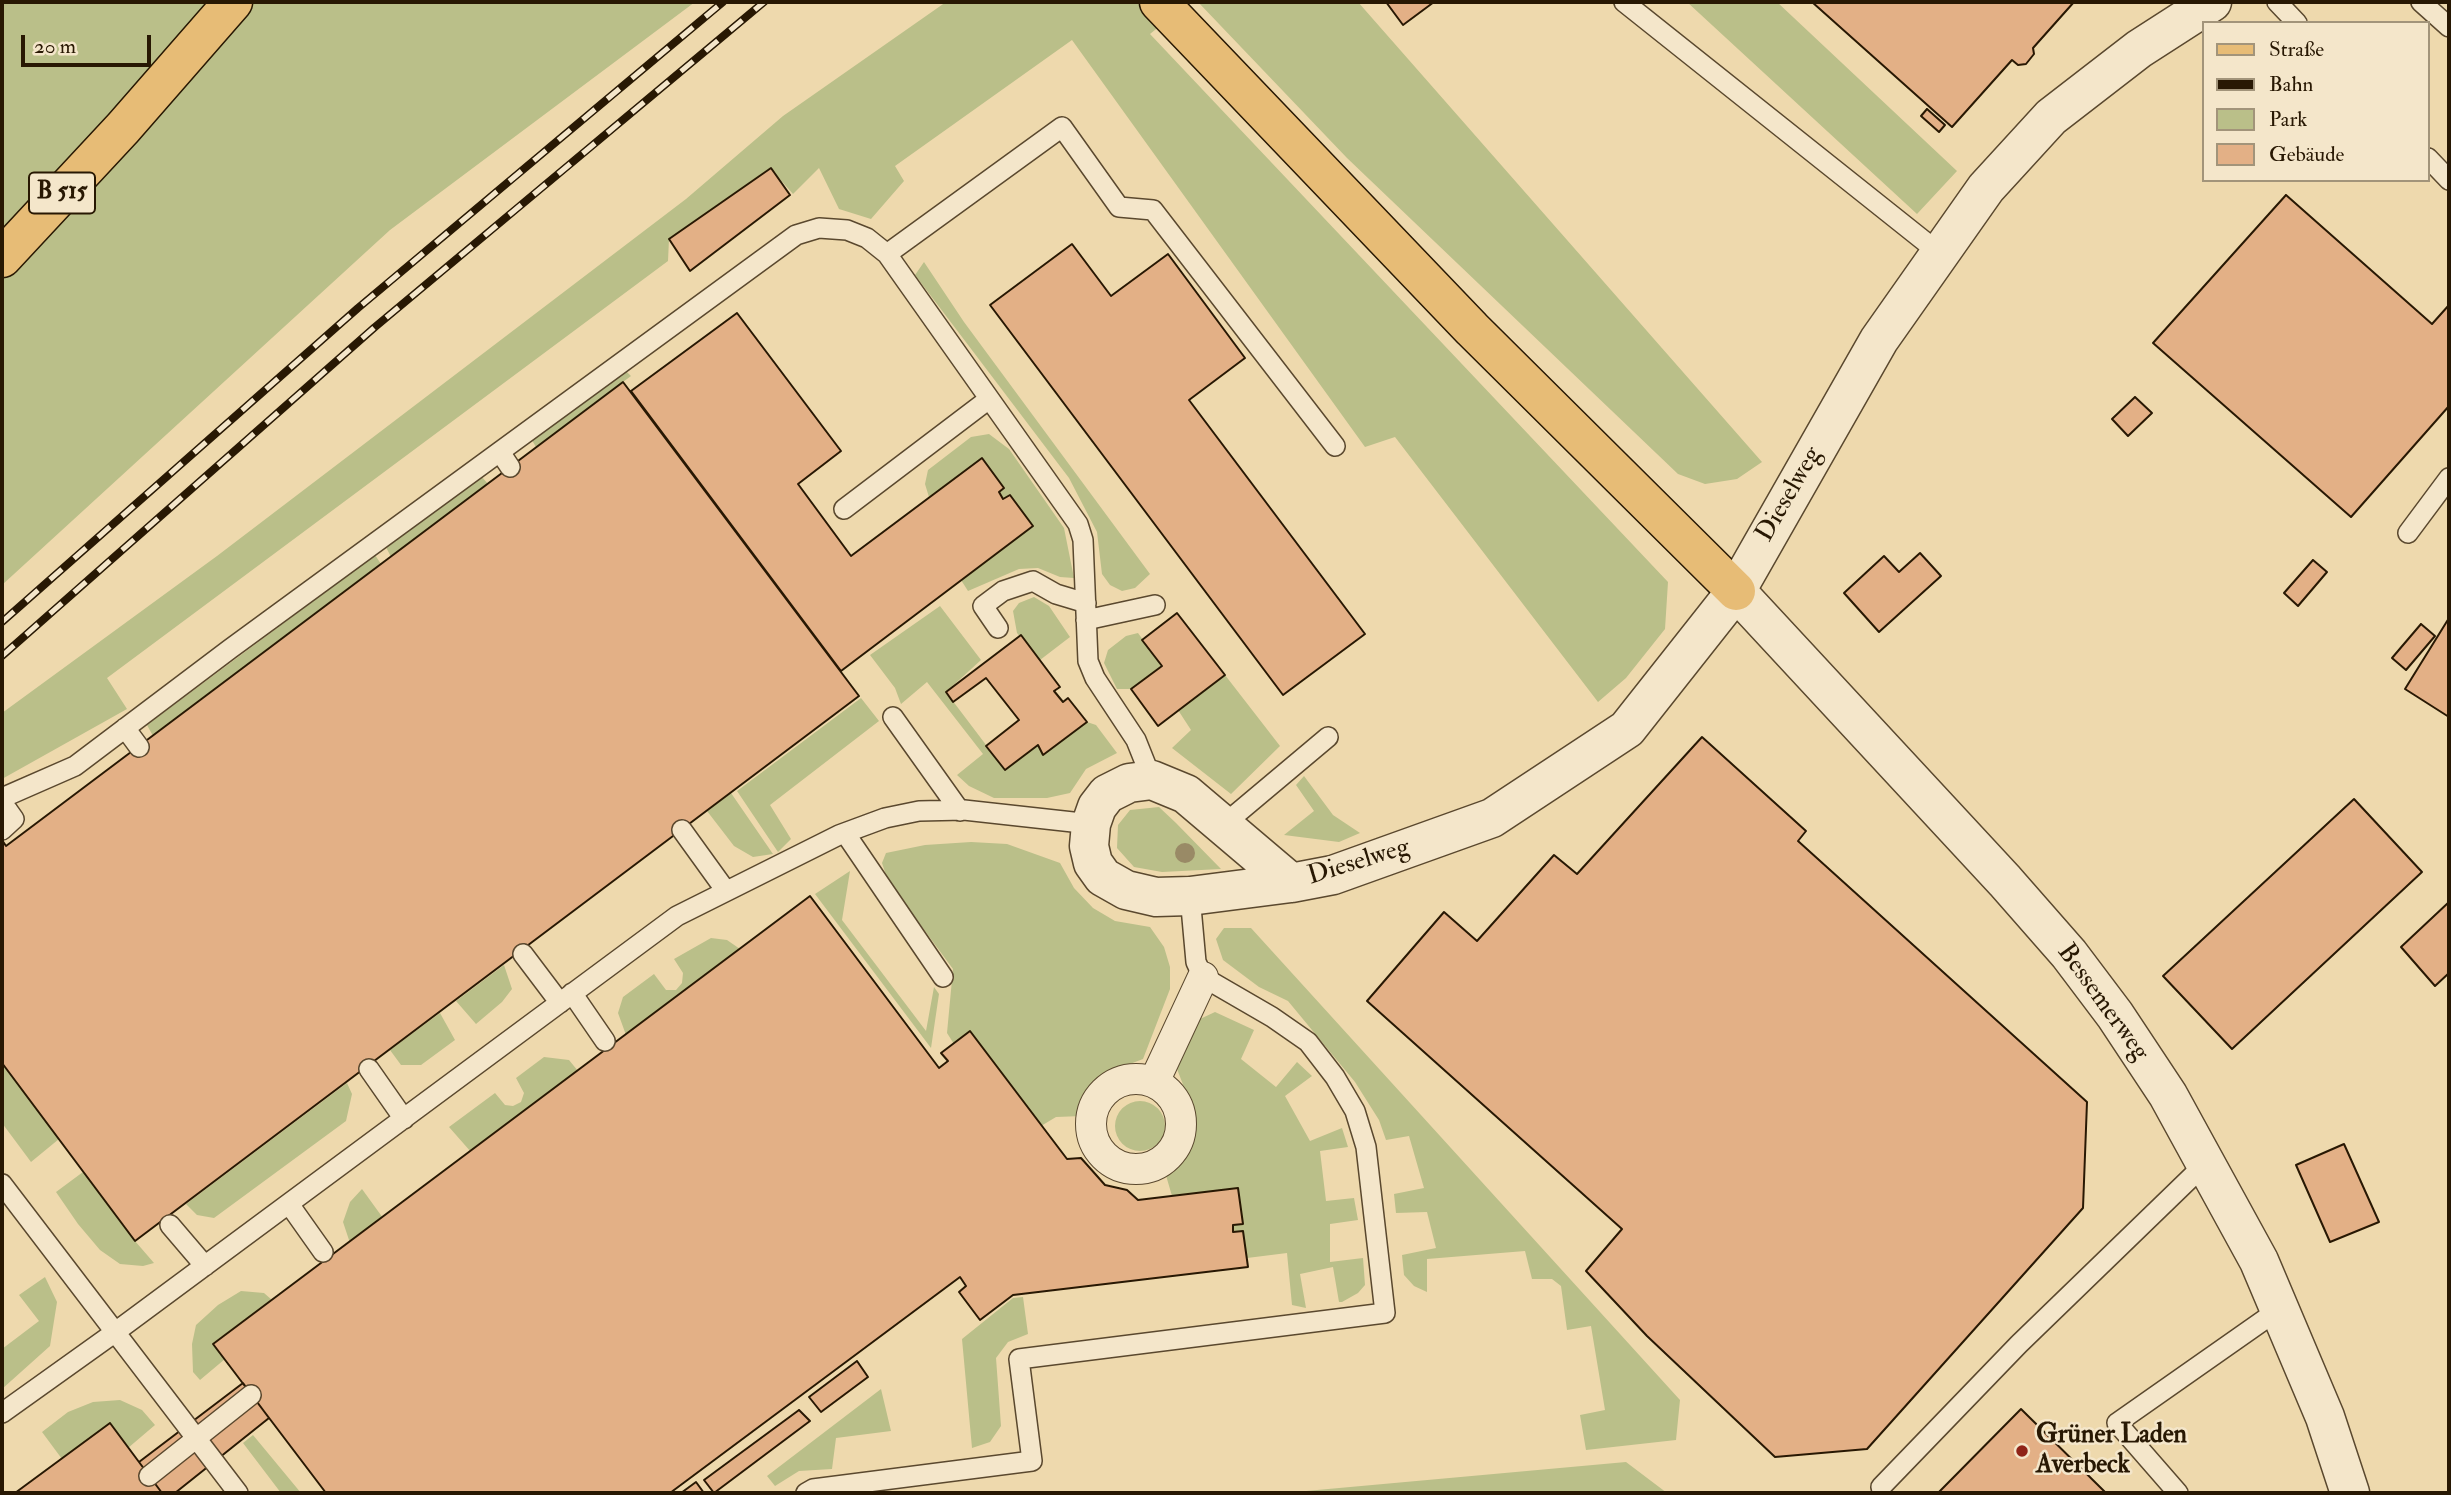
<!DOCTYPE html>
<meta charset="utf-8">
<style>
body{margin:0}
#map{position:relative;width:2451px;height:1495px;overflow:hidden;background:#eed9ad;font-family:"IM FELL Double Pica",serif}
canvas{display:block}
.frame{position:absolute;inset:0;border:4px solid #281803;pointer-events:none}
.legend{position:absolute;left:2202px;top:21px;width:228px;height:161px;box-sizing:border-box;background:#f4e6ca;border:2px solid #a2947a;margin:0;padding:9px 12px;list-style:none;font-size:21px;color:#281803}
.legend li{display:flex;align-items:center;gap:14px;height:35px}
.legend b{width:35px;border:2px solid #a2947a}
.scale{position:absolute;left:21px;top:35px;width:130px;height:32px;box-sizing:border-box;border:4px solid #281803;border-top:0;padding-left:9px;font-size:21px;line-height:24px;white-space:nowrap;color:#281803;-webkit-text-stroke:5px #f4e6ca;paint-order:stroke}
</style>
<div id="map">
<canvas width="2451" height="1495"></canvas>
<div class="frame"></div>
<ul class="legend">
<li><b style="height:9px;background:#e7bc76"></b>Straße</li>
<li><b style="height:9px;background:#281803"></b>Bahn</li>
<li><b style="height:19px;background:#babf89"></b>Park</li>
<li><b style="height:19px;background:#e3b086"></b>Gebäude</li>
</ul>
<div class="scale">20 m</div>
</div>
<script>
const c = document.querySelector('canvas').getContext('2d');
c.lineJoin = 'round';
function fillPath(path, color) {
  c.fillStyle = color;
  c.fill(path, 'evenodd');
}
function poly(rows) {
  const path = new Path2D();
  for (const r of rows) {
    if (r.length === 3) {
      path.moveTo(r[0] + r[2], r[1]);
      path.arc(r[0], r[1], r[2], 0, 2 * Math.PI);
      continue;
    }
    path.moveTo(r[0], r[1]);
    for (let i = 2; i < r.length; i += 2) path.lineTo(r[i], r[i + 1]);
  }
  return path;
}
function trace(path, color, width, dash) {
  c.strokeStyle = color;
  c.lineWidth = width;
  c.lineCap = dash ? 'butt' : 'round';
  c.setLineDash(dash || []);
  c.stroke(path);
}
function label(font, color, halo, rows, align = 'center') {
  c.font = font + ' "IM FELL Double Pica",serif';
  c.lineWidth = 5;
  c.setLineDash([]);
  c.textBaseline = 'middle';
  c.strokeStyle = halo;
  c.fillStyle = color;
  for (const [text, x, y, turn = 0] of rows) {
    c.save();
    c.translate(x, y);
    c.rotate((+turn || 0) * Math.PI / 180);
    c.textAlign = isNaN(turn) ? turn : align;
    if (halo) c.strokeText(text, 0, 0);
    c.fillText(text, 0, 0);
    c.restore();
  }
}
const green = poly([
 [2,2,695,2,390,230,2,585],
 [946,2,1189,2,1150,34,1668,582,1665,629,1626,678,1598,702,1395,437,1365,447,1072,40,895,166,904,181,871,219,839,209,819,168,793,194,770,168,669,239,668,261,107,678,127,709,2,779,2,713,217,556,686,199,783,116],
 [1198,2,1358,2,1762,462,1737,479,1705,484,1678,474,1347,158],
 [1687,2,1777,2,1957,171,1917,214],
 [924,262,964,322,1150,574,1135,588,1122,591,1110,585,1102,574,1097,532,1069,478,915,275],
 [624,369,631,376,536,447,530,437],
 [989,434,1009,449,1064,528,1074,578,1060,577,1038,568,1019,569,968,591,961,580,1033,526,1010,495,1003,499,999,492,1004,488,982,458,929,497,925,484,928,470,971,437],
 [482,477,488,484,391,557,385,545],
 [375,555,381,564,153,736,147,725],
 [1034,597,1049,606,1070,637,1040,660,1017,633,1013,611,1019,603],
 [940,606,981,660,946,692,1005,770,1038,745,1043,754,1087,722,1096,725,1117,753,1086,769,1070,793,1047,798,994,798,969,786,957,775,983,754,927,682,901,704,895,688,870,655],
 [1138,633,1162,666,1131,689,1117,689,1104,663,1108,650,1126,636],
 [1225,675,1280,746,1231,794,1172,748,1191,730,1178,710],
 [861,698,879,721,770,805,791,839,778,852,737,791],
 [1304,776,1333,815,1360,833,1339,842,1284,835,1314,811,1296,785],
 [731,793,773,854,753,857,734,846,707,811],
 [1159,807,1176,823,1221,869,1162,872,1134,867,1117,848,1118,825,1130,810],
 [971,842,1007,844,1060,863,1074,888,1093,908,1115,921,1150,927,1164,947,1170,967,1170,989,1143,1059,1114,1070,1092,1088,1082,1116,1056,1117,1041,1126,954,1044,947,1033,953,969,888,881,882,863,886,853,925,845],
 [850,871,842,920,926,1031,934,987,939,994,931,1048,815,894],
 [1224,928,1251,928,1680,1400,1676,1440,1586,1450,1580,1415,1605,1410,1591,1326,1567,1330,1561,1286,1552,1279,1532,1279,1525,1251,1427,1259,1427,1292,1414,1286,1404,1275,1402,1255,1436,1248,1427,1212,1396,1213,1394,1194,1424,1188,1409,1136,1386,1140,1379,1120,1355,1082,1288,1001,1259,987,1223,960,1216,939],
 [711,938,727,940,740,949,626,1035,618,1013,623,997,654,974,666,990,676,990,682,983,683,973,674,959],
 [504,965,512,989,502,1002,476,1024,456,1001],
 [1215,1012,1254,1030,1241,1059,1276,1087,1297,1062,1312,1076,1285,1096,1310,1141,1342,1128,1348,1147,1320,1151,1326,1201,1354,1198,1358,1220,1330,1224,1330,1262,1363,1258,1365,1285,1358,1293,1342,1302,1339,1302,1333,1267,1300,1274,1306,1308,1292,1305,1287,1253,1247,1258,1243,1231,1233,1232,1233,1225,1243,1223,1238,1188,1172,1196,1165,1172,1190,1147,1194,1130,1194,1113,1177,1069,1200,1019],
 [440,1013,455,1040,421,1065,401,1065,390,1050],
 [544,1057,569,1060,578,1071,471,1152,449,1127,495,1093,505,1105,513,1106,521,1102,524,1093,516,1078],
 [2,1063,59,1139,31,1162,2,1123],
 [347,1083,352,1094,346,1121,214,1218,197,1215,186,1204],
 [1140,1126,25],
 [83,1172,135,1241,154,1263,143,1266,120,1264,100,1250,78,1224,56,1192],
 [362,1189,383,1218,350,1243,343,1222,350,1202],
 [45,1277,57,1302,50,1346,2,1389,2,1349,39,1321,19,1295],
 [241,1291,264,1293,272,1300,213,1343,225,1359,200,1380,193,1372,192,1344,196,1325,218,1305],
 [1023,1297,1028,1334,1008,1342,996,1358,1001,1426,990,1442,972,1448,962,1339,1013,1298],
 [881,1389,891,1431,836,1438,832,1469,799,1471,775,1486,767,1476],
 [120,1400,142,1410,155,1425,128,1448,62,1459,42,1432,68,1412,93,1402],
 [253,1435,301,1493,281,1493,243,1443],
 [1626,1462,1667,1493,1284,1493]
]);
const building = poly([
 [1386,2,1434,2,1403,25,1386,2],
 [1812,2,2074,2,2033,48,2034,54,2026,64,2018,65,2012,60,1952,127,1812,2],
 [1927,109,1945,125,1939,132,1921,116,1927,109],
 [771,168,790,195,690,271,669,239,771,168],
 [2286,195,2432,324,2449,305,2449,406,2351,517,2153,343,2286,195],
 [1072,244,1111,296,1168,254,1245,358,1189,400,1365,634,1283,695,990,305,1072,244],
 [737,313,841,451,798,484,851,556,982,458,1004,488,999,492,1003,499,1010,495,1033,526,841,671,631,391,737,313],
 [623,382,859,696,135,1241,2,1063,2,840,6,846,623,382],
 [2135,397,2152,413,2128,436,2112,419,2135,397],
 [1920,553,1941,576,1879,632,1844,593,1884,556,1899,572,1920,553],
 [2313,560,2327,572,2298,606,2284,593,2313,560],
 [1177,613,1225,675,1158,726,1131,689,1162,666,1142,640,1177,613],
 [2449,618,2449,717,2405,689,2449,618],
 [2421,624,2435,636,2406,670,2392,658,2421,624],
 [1021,635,1060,687,1054,691,1063,702,1068,698,1087,722,1043,755,1038,745,1005,770,986,746,1019,720,986,678,953,702,946,692,1021,635],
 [1702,737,1806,831,1798,841,2087,1102,2083,1208,1867,1449,1775,1457,1647,1336,1586,1271,1622,1229,1367,1001,1444,912,1477,941,1554,855,1577,874,1702,737],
 [2354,799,2422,872,2232,1049,2163,976,2354,799],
 [810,896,939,1068,948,1061,941,1053,970,1031,1067,1159,1081,1158,1105,1185,1127,1190,1138,1200,1238,1188,1243,1224,1233,1225,1233,1232,1243,1231,1248,1267,1013,1295,980,1320,959,1292,966,1286,960,1277,670,1493,326,1493,213,1344,810,896],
 [2449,902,2449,973,2435,986,2401,947,2449,902],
 [2344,1144,2379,1222,2330,1242,2296,1165,2344,1144],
 [857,1361,868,1377,821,1412,809,1397,857,1361],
 [243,1383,269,1418,175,1493,162,1493,139,1462,243,1383],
 [2021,1409,2106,1493,1938,1493,2021,1409],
 [799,1410,810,1421,714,1493,704,1480,799,1410],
 [110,1423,162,1493,15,1493,110,1423],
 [696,1482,704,1493,681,1493,696,1482]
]);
const service = poly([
 [1624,2,1938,252],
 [2277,2,2297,23],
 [2421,2,2449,27],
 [2428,158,2449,180],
 [887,254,1062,127,1119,207,1153,210,1335,446],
 [500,452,510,467],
 [844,509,989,399],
 [2408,533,2449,478],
 [1086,620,1155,605],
 [998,628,983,606,1003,591,1033,581,1056,594,1086,603],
 [893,717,960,811],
 [125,728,139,747],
 [2,798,75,766,230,649,796,235,819,228,847,230,867,238,887,254,1078,524,1083,540,1088,661,1095,678,1136,740,1152,780],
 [2,802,14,819,2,830],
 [1222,826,1328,737],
 [682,830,726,891],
 [845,833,943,977],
 [523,954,560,1003],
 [572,993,605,1041],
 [369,1069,404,1119],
 [2,1184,238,1493],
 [289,1204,323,1252],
 [170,1225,205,1266],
 [2,1413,114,1333,677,916,839,835,885,818,919,811,964,810,1091,824],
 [149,1476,251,1395],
 [1881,1487,2019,1344,2207,1162],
 [806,1493,813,1489,1032,1461,1019,1359,1385,1313,1366,1147,1355,1111,1335,1077,1308,1042,1272,1017,1203,977,1196,962,1190,896],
 [2178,1493,2117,1423,2281,1308]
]);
const pedestrian = poly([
 [1136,1124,45],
 [1154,1082,1203,977]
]);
const minor = poly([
 [1736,591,2005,881,2069,954,2115,1015,2168,1095,2259,1261,2325,1417,2350,1493],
 [1291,883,1186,794,1152,780,1129,783,1107,794,1097,807,1091,824,1089,846,1093,863,1103,877,1126,890,1156,897,1190,896,1291,883,1333,875,1492,818,1627,729,1736,591,1879,340,1986,188,2051,117,2139,49,2212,2]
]);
const primary = poly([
 [1159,2,1472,329,1736,591],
 [2,258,123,128,233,2]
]);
const rail = poly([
 [2,622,358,308,723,2],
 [2,656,375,327,764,2]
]);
const trees = [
 [1185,853]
];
const markers = [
 [2022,1451,7,"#8f2418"]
];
const shields = [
 [62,193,66]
];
const shieldNames = [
 ["B 515",62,193]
];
const streetNames = [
 ["Dieselweg",1790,495,-60],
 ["Dieselweg",1359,863,-17],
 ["Bessemerweg",2102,1003,54]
];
const poiNames = [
 ["Grüner Laden",2036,1436],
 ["Averbeck",2036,1466]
];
fillPath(green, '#babf89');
fillPath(building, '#e3b086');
trace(building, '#281803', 2);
trace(service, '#5a482e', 22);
trace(pedestrian, '#5a482e', 32);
trace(minor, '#5a482e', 41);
trace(primary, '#281803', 41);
trace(service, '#f4e6ca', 19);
trace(pedestrian, '#f4e6ca', 30);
trace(minor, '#f4e6ca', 38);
trace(primary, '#e7bc76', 38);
trace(rail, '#281803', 8);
trace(rail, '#f4e6ca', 5, [16]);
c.fillStyle = '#998a66';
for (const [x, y] of trees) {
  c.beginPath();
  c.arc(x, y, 10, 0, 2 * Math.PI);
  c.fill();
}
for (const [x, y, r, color] of markers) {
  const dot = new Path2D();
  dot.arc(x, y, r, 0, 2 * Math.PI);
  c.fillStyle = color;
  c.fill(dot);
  trace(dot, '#f4e6ca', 2.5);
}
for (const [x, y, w] of shields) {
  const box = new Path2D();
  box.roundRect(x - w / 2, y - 20.5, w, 41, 5);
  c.fillStyle = '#f4e6ca';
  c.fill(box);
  trace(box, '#281803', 2);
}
label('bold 24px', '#281803', null, shieldNames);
label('26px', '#281803', '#f4e6ca', streetNames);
label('bold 26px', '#281803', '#f4e6ca', poiNames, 'left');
</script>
